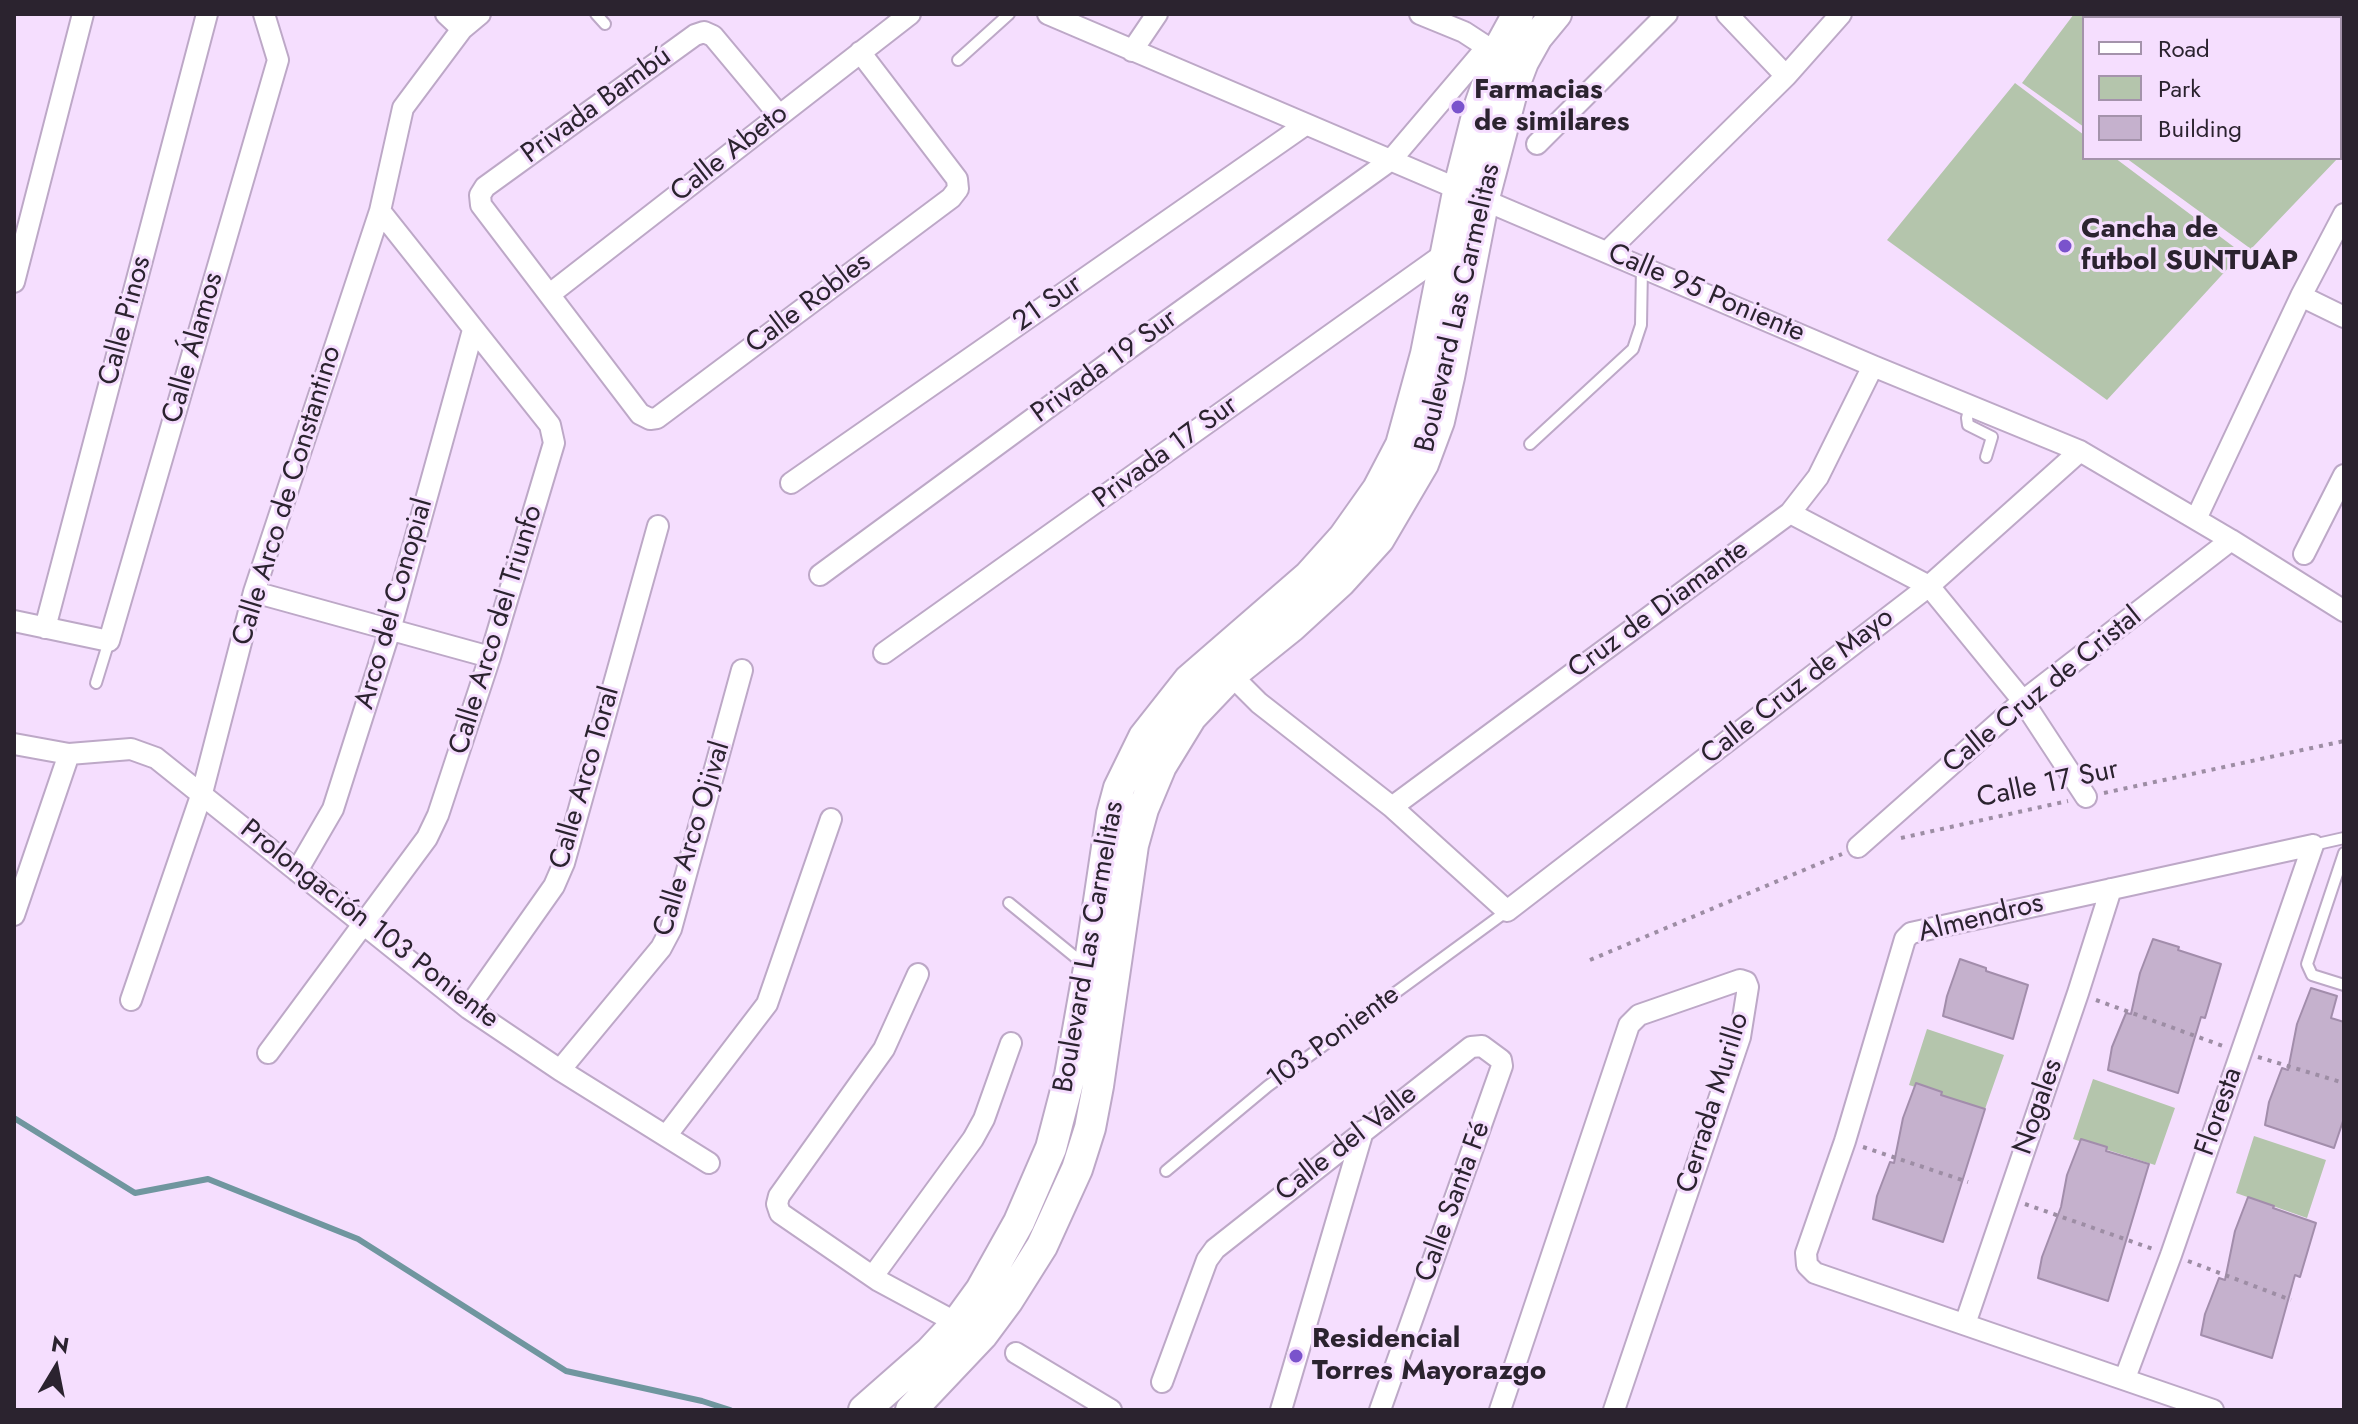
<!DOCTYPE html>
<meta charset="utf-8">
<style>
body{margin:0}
#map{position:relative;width:2358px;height:1424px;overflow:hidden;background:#f5defe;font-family:Jost,sans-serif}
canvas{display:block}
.frame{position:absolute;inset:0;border:16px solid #2b232f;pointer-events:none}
.legend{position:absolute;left:2082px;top:16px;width:260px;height:144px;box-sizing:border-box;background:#f5defe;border:2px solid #a493ab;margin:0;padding:10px 14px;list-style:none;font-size:24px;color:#2b232f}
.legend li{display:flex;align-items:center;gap:16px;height:40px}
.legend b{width:40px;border:2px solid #a493ab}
.north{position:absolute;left:16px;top:1328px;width:80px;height:80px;-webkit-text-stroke:6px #f5defe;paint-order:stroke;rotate:10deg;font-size:22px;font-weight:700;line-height:32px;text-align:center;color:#2b232f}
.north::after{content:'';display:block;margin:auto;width:28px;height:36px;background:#2b232f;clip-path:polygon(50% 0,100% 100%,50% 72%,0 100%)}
</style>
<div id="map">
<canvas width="2358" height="1424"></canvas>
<div class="frame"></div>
<ul class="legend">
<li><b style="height:10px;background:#fff"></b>Road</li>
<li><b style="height:22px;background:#b4c5ac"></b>Park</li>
<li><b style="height:22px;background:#c5b1cd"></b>Building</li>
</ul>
<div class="north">N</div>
</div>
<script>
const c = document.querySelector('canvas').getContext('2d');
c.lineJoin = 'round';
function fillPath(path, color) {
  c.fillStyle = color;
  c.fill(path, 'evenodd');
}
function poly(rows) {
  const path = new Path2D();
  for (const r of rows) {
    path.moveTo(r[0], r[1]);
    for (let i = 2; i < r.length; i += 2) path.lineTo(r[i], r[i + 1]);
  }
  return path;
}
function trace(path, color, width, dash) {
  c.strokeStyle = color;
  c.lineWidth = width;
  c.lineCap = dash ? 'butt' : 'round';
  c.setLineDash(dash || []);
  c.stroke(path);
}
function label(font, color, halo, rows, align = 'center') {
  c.font = font + ' Jost,sans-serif';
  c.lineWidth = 6;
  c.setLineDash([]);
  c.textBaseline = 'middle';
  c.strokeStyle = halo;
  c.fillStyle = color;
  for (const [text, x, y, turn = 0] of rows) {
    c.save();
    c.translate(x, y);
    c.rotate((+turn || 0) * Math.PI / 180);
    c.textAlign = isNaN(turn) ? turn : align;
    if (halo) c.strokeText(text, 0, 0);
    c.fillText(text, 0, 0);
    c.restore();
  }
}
const green = poly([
 [2074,14,2241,14,2247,18,2084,18,2084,127,2022,83],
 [2015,83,2084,135,2084,158,2115,158,2242,253,2107,400,1887,240],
 [2126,158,2338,158,2251,249],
 [1927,1029,2004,1055,1985,1109,1909,1085],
 [2093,1079,2175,1108,2155,1165,2073,1139],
 [2254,1136,2326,1160,2307,1218,2236,1193]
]);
const stream = poly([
 [14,1118,135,1193,208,1179,358,1239,566,1371,702,1401,730,1410]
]);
const building = poly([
 [2153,939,2179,947,2178,950,2221,964,2205,1018,2201,1017,2178,1093,2108,1070,2112,1047,2126,1013,2131,1014,2140,973,2153,939],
 [1960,959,1986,968,1986,971,2028,985,2013,1039,1943,1016,1947,996,1960,959],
 [2311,988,2337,996,2331,1018,2344,1022,2344,1118,2334,1148,2265,1125,2269,1102,2282,1068,2288,1070,2297,1024,2311,988],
 [1916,1083,1942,1092,1941,1095,1985,1109,1943,1242,1873,1219,1877,1196,1890,1162,1894,1163,1903,1118,1916,1083],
 [2081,1139,2107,1147,2106,1151,2149,1164,2108,1301,2038,1278,2042,1257,2061,1207,2067,1175,2081,1139],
 [2248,1197,2274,1206,2273,1208,2316,1223,2300,1277,2295,1275,2272,1358,2201,1335,2205,1314,2219,1278,2225,1280,2235,1231,2248,1197]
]);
const path = poly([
 [2104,793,2344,741],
 [1901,838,2068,801],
 [1590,960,1842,854],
 [2096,1000,2223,1046],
 [2258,1057,2344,1083],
 [1863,1147,1968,1182],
 [2025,1204,2153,1249],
 [2188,1261,2291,1300]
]);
const lane = poly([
 [596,14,605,24],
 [958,60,1009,14],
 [1970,406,1967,418,1968,425,1992,437,1986,457],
 [1530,444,1633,349,1641,325,1642,267],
 [96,683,109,641],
 [2313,845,2344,838],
 [2344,853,2307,964,2312,975,2344,985],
 [1009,903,1085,965],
 [1166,1171,1268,1086,1507,911]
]);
const street = poly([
 [446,14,462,29],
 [1048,14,1873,366,2080,451,2231,540,2344,611],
 [1420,14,1464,32,1487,47],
 [1727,14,1786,76],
 [2339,14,2344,17],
 [1132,51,1157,14],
 [779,115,713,36,704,32,695,35,485,187,480,195,481,205,640,414,650,419,657,418,951,198,958,189,957,179,860,52],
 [1537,144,1667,14],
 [1608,251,1786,76,1841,14],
 [14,282,83,14],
 [550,294,910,14],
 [2301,296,2344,317],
 [791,483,1305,125],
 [1790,513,1929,586,2023,701,2086,797],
 [2196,519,2301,296,2344,214],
 [2304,554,2344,475],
 [820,575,1110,362,1391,160,1487,47,1501,45],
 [254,592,490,657],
 [14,621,109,641,278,60,264,14],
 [45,628,207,14],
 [884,653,1447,252],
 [1231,675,1259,703,1392,807,1507,911,1929,586,2080,451],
 [14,744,69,754,131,749,156,758,468,1008,560,1070,709,1163],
 [1392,807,1790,513,1818,477,1873,366],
 [1858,847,2023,701,2231,540],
 [297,871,333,809,390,630,473,330],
 [14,915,69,754],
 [918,974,884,1049,779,1196,777,1204,780,1213,879,1281,957,1323],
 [131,1000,202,793,254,592,380,211,403,108,462,29,480,14],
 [468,1008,554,886,564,863,658,526],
 [268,1053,427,838,438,815,490,657,554,443,550,425,380,211],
 [560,1070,661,948,671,929,742,670],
 [666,1136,767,1004,831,819],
 [873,1276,973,1139,984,1119,1011,1043],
 [1965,1324,2078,993,2111,889],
 [1016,1353,1111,1410],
 [2125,1378,2171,1255,2313,845],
 [1162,1382,1207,1260,1215,1249,1471,1047,1482,1046,1501,1060,1502,1066,1380,1410],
 [1281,1410,1363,1131],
 [1500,1410,1629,1025,1639,1015,1740,980,1746,982,1748,987,1740,1037,1614,1410],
 [2213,1410,1815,1273,1807,1265,1806,1253,1845,1141,1905,939,1911,933,2313,845]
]);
const secondary = poly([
 [864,1410,930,1352,957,1323,981,1290,1019,1222,1051,1148,1070,1075,1089,968,1112,814,1119,788,1144,737,1189,680,1309,576,1344,537,1378,489,1401,445,1426,354,1459,187,1479,108,1501,45,1518,14],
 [911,1410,982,1335,1008,1300,1042,1246,1077,1169,1090,1128,1098,1086,1133,845,1143,809,1161,766,1191,717,1231,675,1292,626,1340,582,1379,539,1423,464,1439,421,1449,377,1484,198,1513,88,1523,62,1537,37,1556,14]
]);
const markers = [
 [1458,107,8,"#7a53cc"],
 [2065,246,8,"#7a53cc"],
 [1296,1356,8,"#7a53cc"]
];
const poiNames = [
 ["Farmacias",1474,91],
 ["de similares",1474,123],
 ["Cancha de",2081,230],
 ["futbol SUNTUAP",2081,262],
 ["Residencial",1312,1340],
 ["Torres Mayorazgo",1312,1372]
];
const streetNames = [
 ["Privada Bambú",597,106,-36],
 ["Calle Abeto",730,154,-38],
 ["Calle 95 Poniente",1706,294,23],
 ["Calle Robles",809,304,-37],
 ["21 Sur",1048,304,-35],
 ["Boulevard Las Carmelitas",1459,308,-77],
 ["Calle Pinos",126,321,-75],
 ["Calle Álamos",194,348,-74],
 ["Privada 19 Sur",1105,367,-36],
 ["Privada 17 Sur",1166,453,-36],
 ["Calle Arco de Constantino",288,496,-73],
 ["Arco del Conopial",395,604,-74],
 ["Cruz de Diamante",1659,610,-36],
 ["Calle Arco del Triunfo",497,630,-73],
 ["Calle Cruz de Mayo",1798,687,-38],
 ["Calle Cruz de Cristal",2043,691,-39],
 ["Calle Arco Toral",586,778,-74],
 ["Calle 17 Sur",2048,785,-12],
 ["Calle Arco Ojival",693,839,-73],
 ["Almendros",1981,919,-14],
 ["Prolongación 103 Poniente",369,925,38],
 ["Boulevard Las Carmelitas",1090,947,-80],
 ["103 Poniente",1334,1038,-36],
 ["Cerrada Murillo",1714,1103,-73],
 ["Nogales",2039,1107,-71],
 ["Floresta",2220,1112,-71],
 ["Calle del Valle",1347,1144,-38],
 ["Calle Santa Fé",1454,1202,-70]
];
fillPath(green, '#b4c5ac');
trace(stream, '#70969f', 6);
fillPath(building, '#c5b1cd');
trace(building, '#a28dab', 2);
trace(lane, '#bda8c7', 14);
trace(street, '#bda8c7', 24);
trace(secondary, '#bda8c7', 34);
trace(path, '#9d8da4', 4, [4, 6]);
trace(lane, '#fff', 10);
trace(street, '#fff', 20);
trace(secondary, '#fff', 30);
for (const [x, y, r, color] of markers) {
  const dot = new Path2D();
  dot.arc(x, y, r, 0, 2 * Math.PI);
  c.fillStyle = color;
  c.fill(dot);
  trace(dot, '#f5defe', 3);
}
label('bold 28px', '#2b232f', '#f5defe', poiNames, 'left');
label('28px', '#2b232f', '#f5defe', streetNames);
</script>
